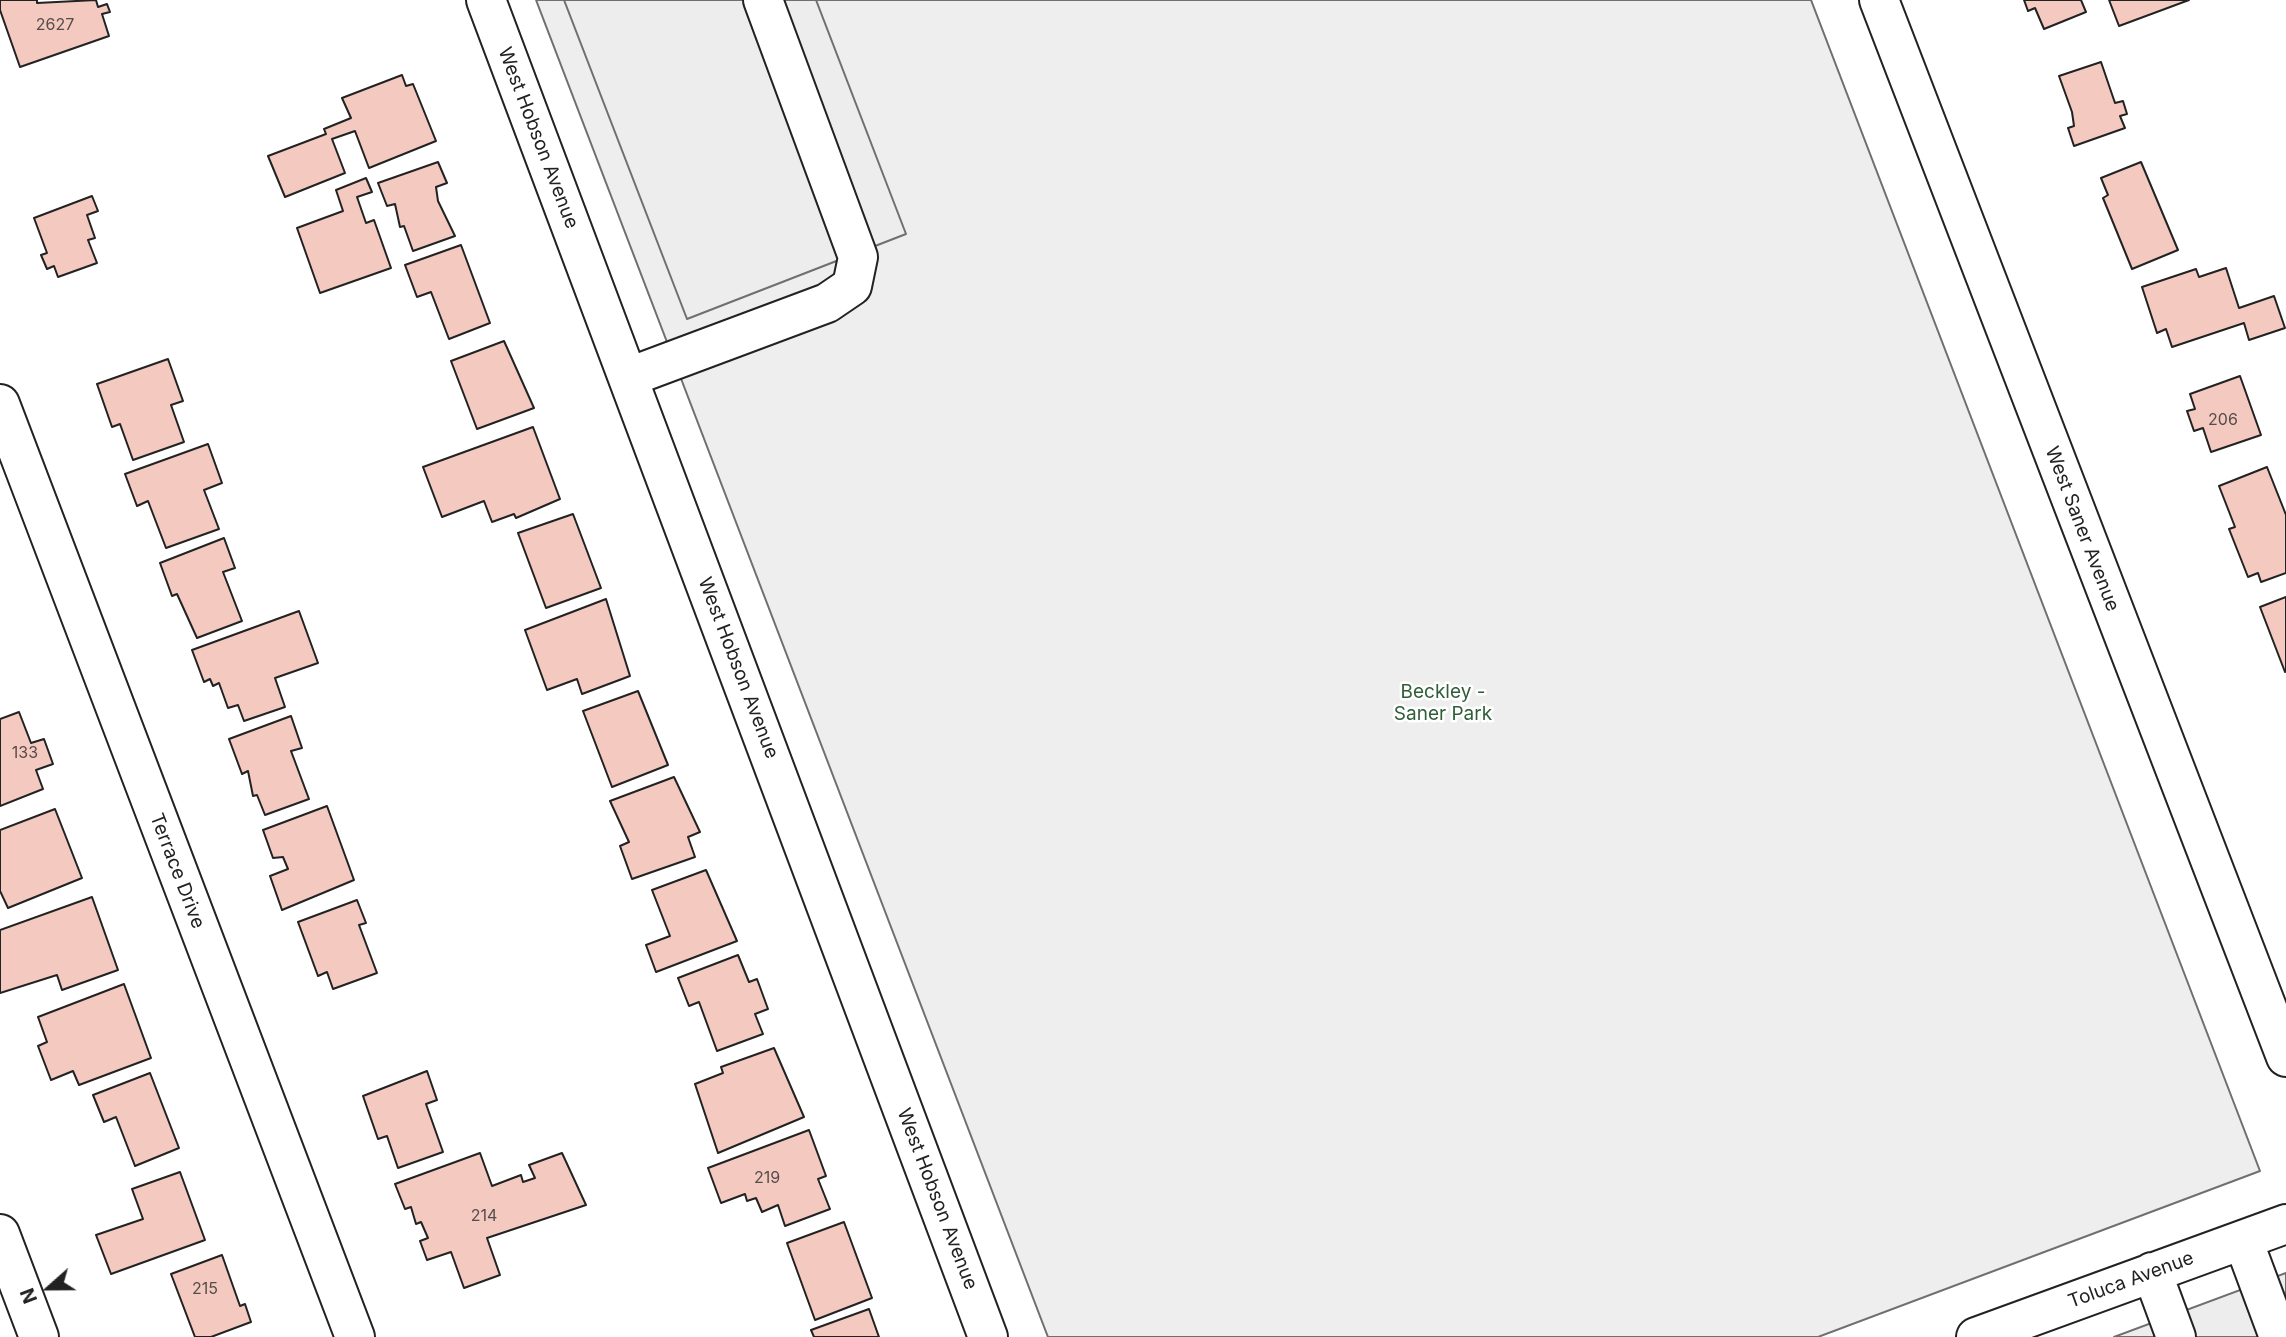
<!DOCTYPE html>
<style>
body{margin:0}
#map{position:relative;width:2286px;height:1337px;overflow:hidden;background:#fff;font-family:Inter,sans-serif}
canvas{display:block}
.north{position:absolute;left:14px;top:1253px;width:70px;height:70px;-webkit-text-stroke:5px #fff;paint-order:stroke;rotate:249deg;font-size:19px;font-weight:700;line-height:28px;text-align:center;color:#222}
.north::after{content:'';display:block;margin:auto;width:24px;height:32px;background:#222;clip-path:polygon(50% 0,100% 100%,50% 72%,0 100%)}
</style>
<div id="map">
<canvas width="2286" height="1337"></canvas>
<div class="north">N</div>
</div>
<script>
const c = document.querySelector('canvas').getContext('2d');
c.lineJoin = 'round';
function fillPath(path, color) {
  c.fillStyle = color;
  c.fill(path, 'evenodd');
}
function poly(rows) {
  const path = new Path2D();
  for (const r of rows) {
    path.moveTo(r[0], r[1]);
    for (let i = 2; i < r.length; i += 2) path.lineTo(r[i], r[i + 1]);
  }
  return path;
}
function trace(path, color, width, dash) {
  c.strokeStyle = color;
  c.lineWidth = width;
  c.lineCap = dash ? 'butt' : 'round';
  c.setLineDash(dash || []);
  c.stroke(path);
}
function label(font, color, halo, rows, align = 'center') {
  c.font = font + ' Inter,sans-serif';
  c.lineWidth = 5;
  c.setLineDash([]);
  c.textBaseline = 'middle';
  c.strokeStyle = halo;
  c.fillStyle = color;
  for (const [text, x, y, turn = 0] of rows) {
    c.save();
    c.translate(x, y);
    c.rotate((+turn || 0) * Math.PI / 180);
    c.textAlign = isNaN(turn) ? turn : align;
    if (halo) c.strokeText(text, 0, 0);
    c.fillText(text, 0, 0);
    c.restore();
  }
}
const green = poly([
 [536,0,1811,0,2260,1171,1818,1337,1048,1337,536,0]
]);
const parking = poly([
 [564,0,816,0,906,234,687,319,564,0],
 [2286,1273,2286,1337,2114,1337,2286,1273]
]);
const building = poly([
 [0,0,37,0,37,3,96,0,98,7,107,4,110,12,102,14,109,36,20,67,0,10,0,0],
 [2024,0,2081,0,2086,12,2044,29,2035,8,2028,11,2024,0],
 [2109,0,2189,0,2119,26,2109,0],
 [2101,62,2115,103,2123,101,2127,114,2120,116,2125,128,2074,146,2068,128,2074,126,2072,112,2059,76,2101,62],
 [402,75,406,86,413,84,436,141,369,168,355,131,332,139,345,173,285,197,268,156,326,134,324,129,351,118,342,98,402,75],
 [438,162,447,183,436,187,438,201,455,236,413,251,404,226,400,227,395,204,387,206,378,183,438,162],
 [2141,162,2178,250,2132,269,2103,198,2108,195,2101,178,2141,162],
 [366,178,372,192,357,197,366,223,374,220,391,268,320,293,297,228,343,211,336,190,366,178],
 [92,196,98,211,87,215,95,238,88,240,97,263,58,277,54,266,47,269,41,255,47,253,34,218,92,196],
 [461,245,490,323,449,339,431,292,417,297,405,265,461,245],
 [2226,268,2239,308,2274,296,2285,328,2249,340,2244,323,2172,347,2166,329,2157,333,2142,287,2196,269,2199,277,2226,268],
 [504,341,534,408,477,429,451,361,504,341],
 [168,359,183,401,171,405,184,442,133,460,120,424,112,427,97,384,168,359],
 [2240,376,2261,435,2211,452,2203,428,2194,431,2187,411,2195,409,2190,394,2240,376],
 [533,427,560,499,516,518,514,514,492,522,484,501,442,517,423,467,533,427],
 [208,444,222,483,204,490,219,529,166,548,148,501,137,506,125,474,208,444],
 [2267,467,2286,515,2286,573,2261,582,2258,573,2248,577,2229,529,2235,527,2219,486,2267,467],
 [573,514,601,588,546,608,518,533,573,514],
 [224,538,235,568,223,572,242,621,197,638,177,594,172,596,160,563,224,538],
 [2286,597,2286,671,2285,672,2260,607,2286,597],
 [606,599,630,676,582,694,577,679,547,690,525,630,606,599],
 [299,611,318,663,275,678,285,707,244,721,238,705,228,708,219,683,213,686,210,679,204,682,192,650,299,611],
 [638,691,668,765,612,787,583,711,638,691],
 [19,712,31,743,44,739,53,764,36,770,43,789,0,806,0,719,19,712],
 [291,716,302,748,291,751,309,799,265,815,257,795,253,796,248,771,242,774,229,739,291,716],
 [674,777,700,832,688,837,695,857,632,879,620,846,629,842,610,801,674,777],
 [327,806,354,880,282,910,270,876,288,869,283,857,273,858,263,830,327,806],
 [55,809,82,878,8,908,0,891,0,830,55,809],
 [706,870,737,941,656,972,646,945,670,936,652,890,706,870],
 [92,897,118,970,62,990,57,975,0,993,0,930,92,897],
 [357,900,366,923,359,925,377,973,333,989,327,972,318,976,298,922,357,900],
 [738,955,749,982,757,979,768,1009,755,1014,763,1034,717,1051,699,1002,689,1006,678,978,738,955],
 [124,984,151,1058,79,1085,73,1071,51,1080,38,1046,47,1042,38,1017,124,984],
 [774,1048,804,1117,718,1153,695,1084,723,1073,721,1067,774,1048],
 [427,1071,437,1100,426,1104,443,1152,398,1168,387,1136,378,1139,363,1096,427,1071],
 [150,1073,179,1148,135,1166,116,1117,104,1122,93,1095,150,1073],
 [809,1130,826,1176,818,1179,830,1209,785,1226,778,1205,762,1212,756,1198,747,1201,745,1194,721,1203,708,1168,809,1130],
 [480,1153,492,1186,521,1175,523,1182,535,1178,529,1165,562,1153,586,1205,487,1238,500,1275,464,1288,451,1252,427,1260,420,1241,428,1238,421,1222,416,1224,411,1207,405,1209,395,1184,480,1153],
 [180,1172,205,1240,111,1274,96,1235,143,1219,132,1189,180,1172],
 [844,1222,872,1298,815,1320,787,1243,844,1222],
 [222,1255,240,1306,245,1304,251,1322,211,1337,195,1337,171,1274,222,1255],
 [869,1309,879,1337,814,1337,811,1330,869,1309]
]);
const minor = poly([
 [486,0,988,1337],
 [1879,0,2286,1057],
 [629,377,827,303,852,286,858,257,763,0],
 [0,404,355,1337],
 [0,1234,39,1337],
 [2243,1240,2279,1337],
 [2152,1272,2176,1337],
 [1976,1337,2286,1224]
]);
const numberNames = [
 ["2627",55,25],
 ["206",2223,420],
 ["133",25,753],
 ["219",767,1178],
 ["214",484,1216],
 ["215",205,1289]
];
const streetNames = [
 ["West Hobson Avenue",538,138,69],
 ["West Saner Avenue",2082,529,69],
 ["West Hobson Avenue",738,668,69],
 ["Terrace Drive",177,871,69],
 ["West Hobson Avenue",937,1199,69],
 ["Toluca Avenue",2131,1280,-20]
];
const parkNames = [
 ["Beckley -",1443,692],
 ["Saner Park",1443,714]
];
fillPath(green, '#eee');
trace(green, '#6f6f6f', 2);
fillPath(parking, '#ededed');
trace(parking, '#6f6f6f', 2);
fillPath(building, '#f3c9c0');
trace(building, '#222', 2);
trace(minor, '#222', 42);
trace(minor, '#fff', 38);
label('16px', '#564c4a', null, numberNames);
label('19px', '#222', '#fff', streetNames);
label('19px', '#2f5e38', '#fff', parkNames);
</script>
